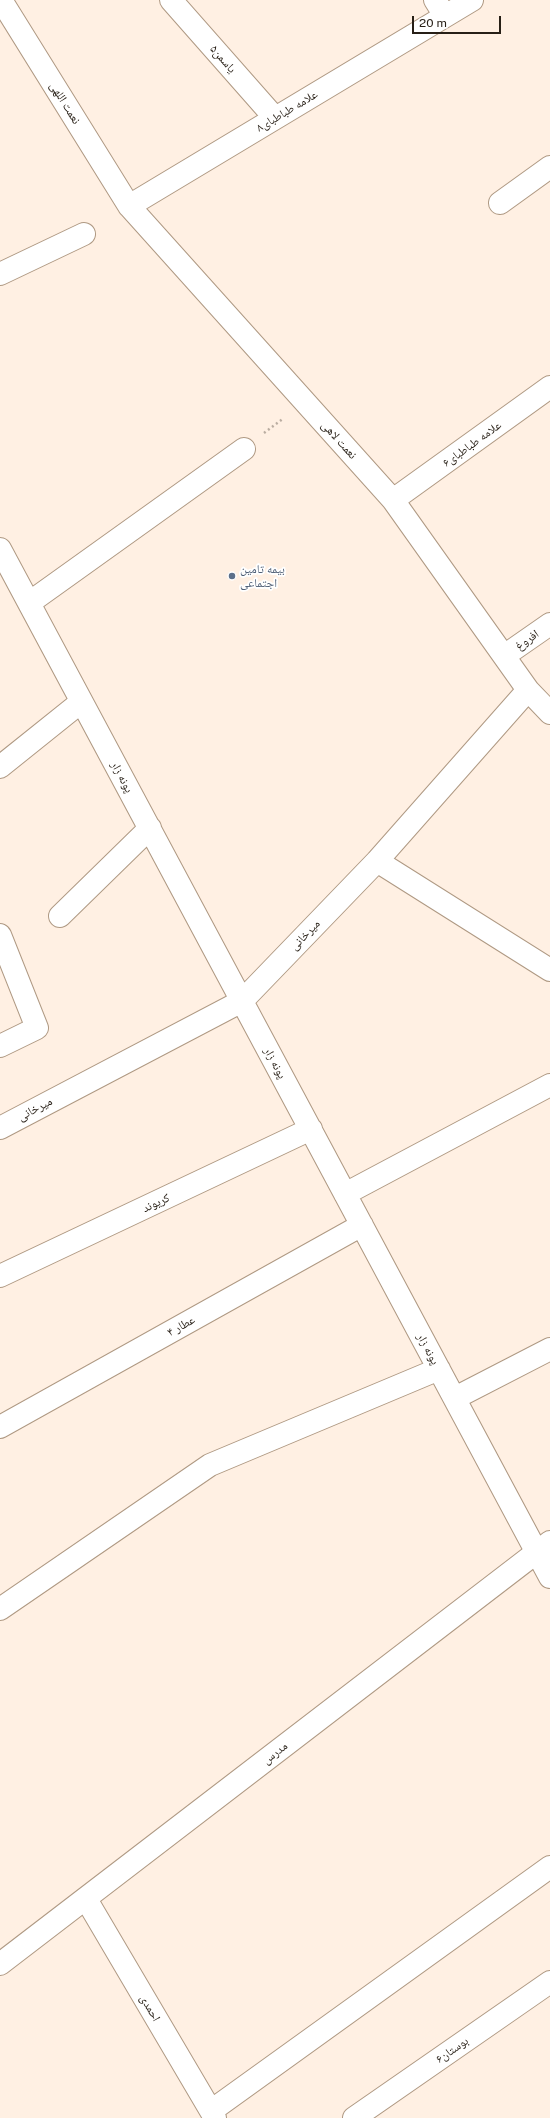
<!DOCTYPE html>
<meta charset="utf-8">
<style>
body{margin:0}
#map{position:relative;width:550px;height:2118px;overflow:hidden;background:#fff0e3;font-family:"Public Sans",sans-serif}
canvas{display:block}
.scale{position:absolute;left:412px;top:16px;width:89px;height:18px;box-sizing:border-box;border:2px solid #271f16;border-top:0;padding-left:5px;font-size:12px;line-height:14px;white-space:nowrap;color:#271f16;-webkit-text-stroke:3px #fff;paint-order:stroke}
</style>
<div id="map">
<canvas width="550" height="2118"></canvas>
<div class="scale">20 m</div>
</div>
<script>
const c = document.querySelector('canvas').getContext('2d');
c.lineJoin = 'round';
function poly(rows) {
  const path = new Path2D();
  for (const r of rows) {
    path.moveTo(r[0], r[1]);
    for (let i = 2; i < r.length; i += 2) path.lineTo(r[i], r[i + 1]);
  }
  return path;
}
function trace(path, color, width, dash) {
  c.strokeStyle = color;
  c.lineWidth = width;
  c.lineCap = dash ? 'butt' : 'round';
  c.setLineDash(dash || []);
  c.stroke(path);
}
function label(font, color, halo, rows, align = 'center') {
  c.font = font + ' "Public Sans","Noto Naskh Arabic",sans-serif';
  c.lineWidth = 3.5;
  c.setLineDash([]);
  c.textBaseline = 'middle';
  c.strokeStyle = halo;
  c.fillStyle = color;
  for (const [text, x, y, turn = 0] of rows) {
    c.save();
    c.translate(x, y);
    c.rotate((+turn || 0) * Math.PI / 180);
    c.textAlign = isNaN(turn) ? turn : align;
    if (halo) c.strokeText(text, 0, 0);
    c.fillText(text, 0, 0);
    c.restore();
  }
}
const path = poly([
 [264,433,284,418]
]);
const minor = poly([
 [1,0,129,206,393,500,528,690],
 [171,0,275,118],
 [435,0,445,16],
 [500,203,550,167],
 [129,206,472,0],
 [0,274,84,234],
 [393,500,550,387],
 [0,549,550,1577],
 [29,603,244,449],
 [504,656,550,624],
 [0,767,81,702],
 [377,861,550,970],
 [60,916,150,828],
 [0,935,37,1028,0,1046],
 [0,1128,242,1001,377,861,528,690,550,713],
 [345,1194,550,1085],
 [0,1276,311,1129],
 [455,1398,550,1349],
 [0,1427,362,1225],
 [0,1609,210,1465,439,1369],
 [86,1899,215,2118],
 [211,2111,550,1867],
 [354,2118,550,1982]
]);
const major = poly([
 [0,1964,550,1542]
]);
const markers = [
 [232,576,4,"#5c6f8a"]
];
const streetNames = [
 ["یاسمن۵",223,59,49],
 ["نعمت اللهی",65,103,58],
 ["علامه طباطبای۸",287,111,-31],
 ["نعمت لاهی",339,440,48],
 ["علامه طباطبای۶",472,444,-36],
 ["افروغ",527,640,-35],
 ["پونه زار",122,777,62],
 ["میرخانی",305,935,-46],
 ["پونه زار",275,1063,62],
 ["میرخانی",35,1109,-28],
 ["کریوند",156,1203,-25],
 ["عطار ۴",181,1326,-29],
 ["پونه زار",428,1349,62],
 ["مدرس",275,1753,-38],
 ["احمدی",150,2008,60],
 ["بوستان۶",452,2050,-35]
];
const serviceNames = [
 ["بیمه تامین",240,569],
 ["اجتماعی",240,583]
];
trace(minor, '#af9983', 24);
trace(major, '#af9983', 24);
trace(path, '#baada1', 2.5, [2, 3]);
trace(minor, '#fff', 22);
trace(major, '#fff', 22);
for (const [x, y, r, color] of markers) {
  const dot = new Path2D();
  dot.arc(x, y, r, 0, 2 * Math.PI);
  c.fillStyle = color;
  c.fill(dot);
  trace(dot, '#fff', 1.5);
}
label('12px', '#271f16', '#fff', streetNames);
label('12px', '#4e5e75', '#fff', serviceNames, 'left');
</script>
